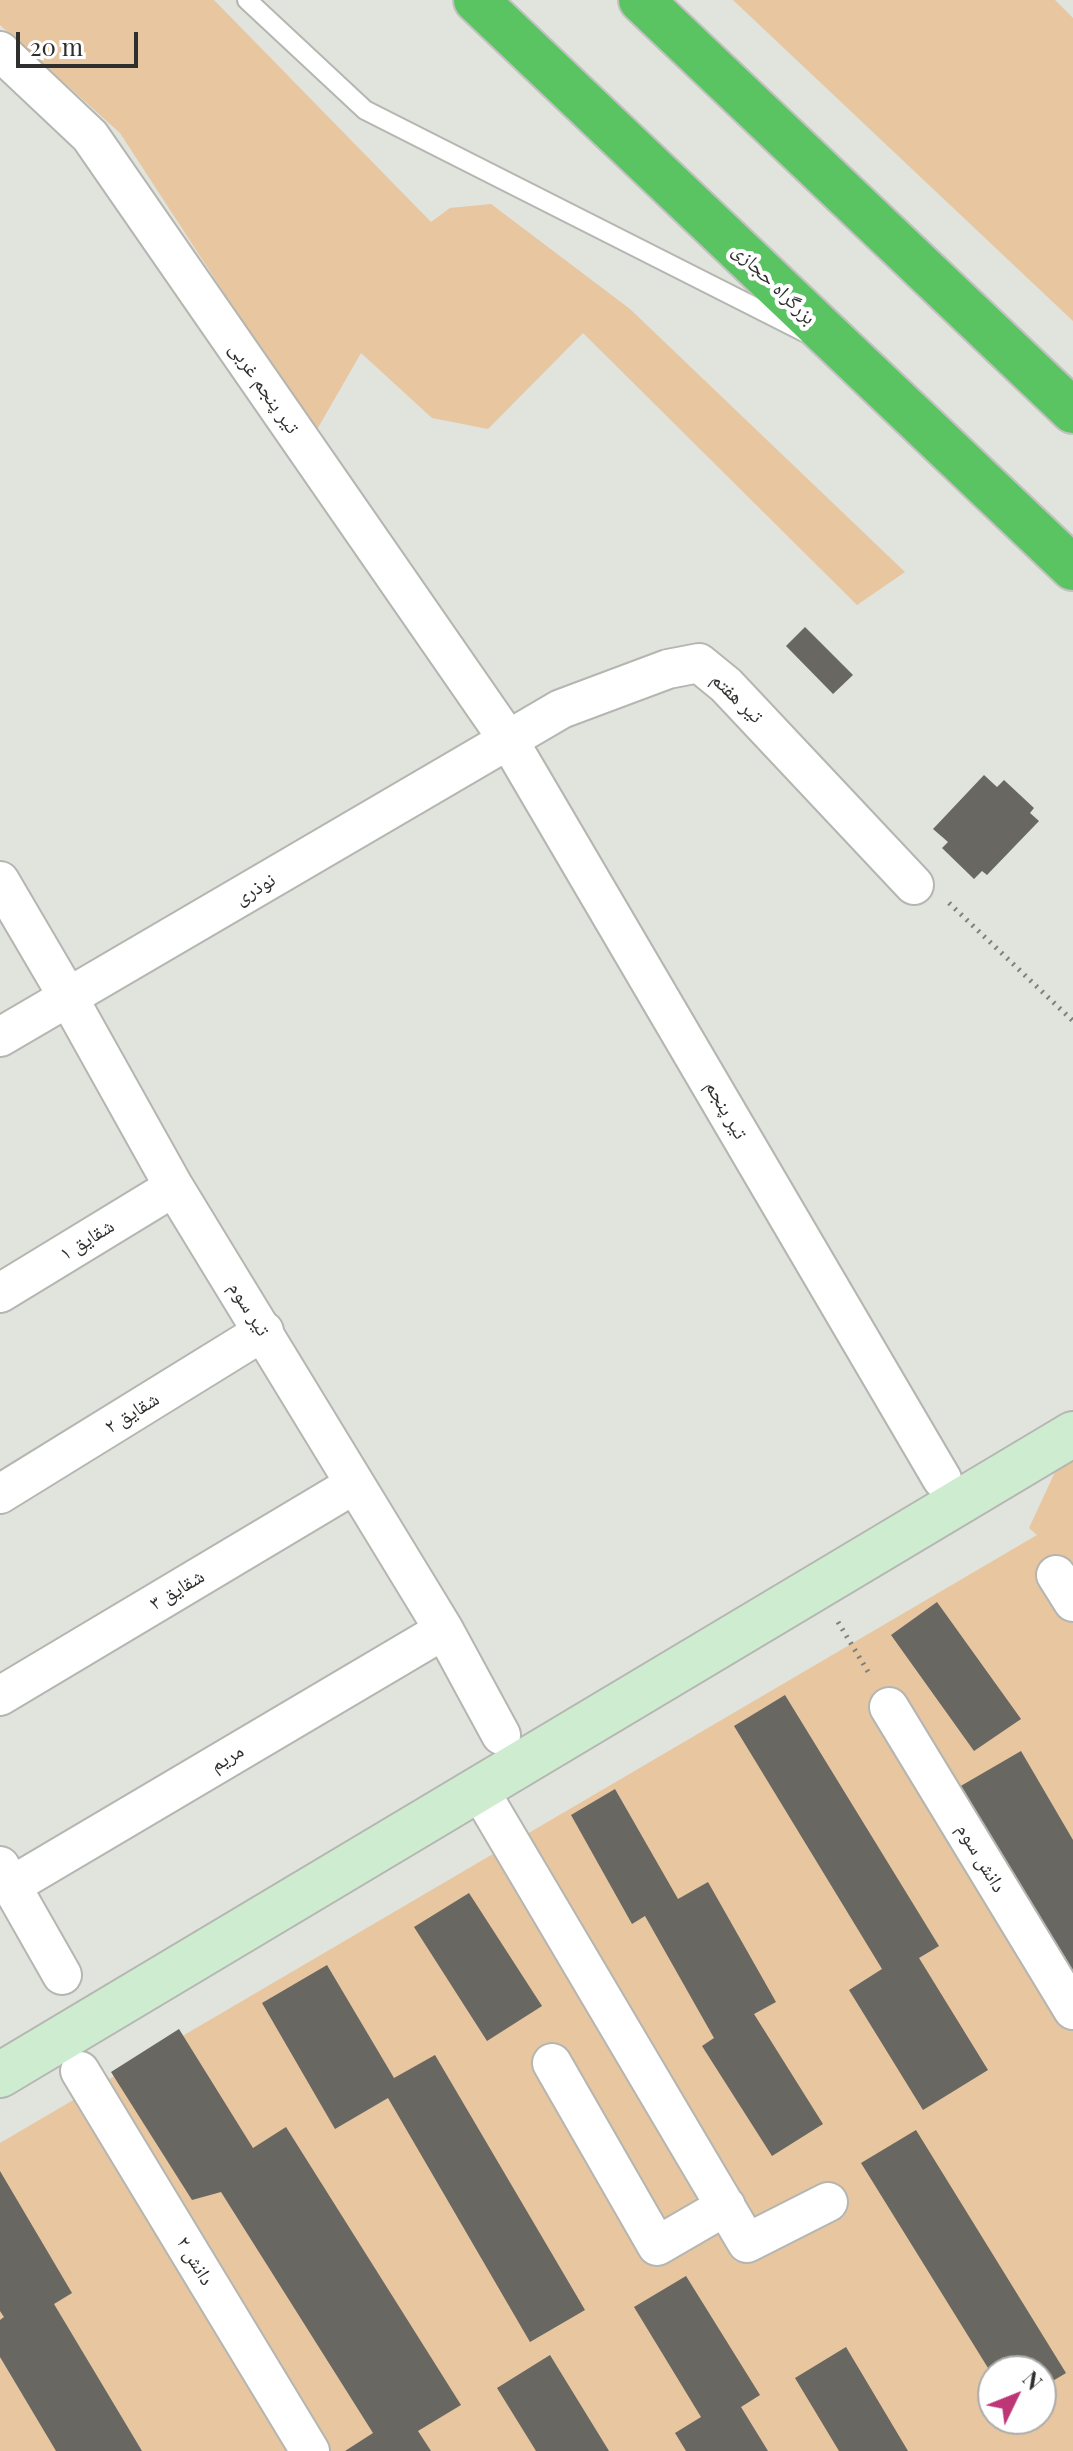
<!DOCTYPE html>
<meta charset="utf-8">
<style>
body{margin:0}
#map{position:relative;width:1073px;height:2451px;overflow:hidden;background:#e1e3dd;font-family:"Playfair Display",serif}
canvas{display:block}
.north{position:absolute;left:977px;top:2355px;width:80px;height:80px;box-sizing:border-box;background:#fff;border:2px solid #acacab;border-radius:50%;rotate:47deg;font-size:22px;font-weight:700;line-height:32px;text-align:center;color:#2f2f2d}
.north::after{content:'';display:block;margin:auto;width:28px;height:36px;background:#bd3676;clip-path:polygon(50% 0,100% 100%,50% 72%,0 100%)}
.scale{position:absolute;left:16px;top:32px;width:122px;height:36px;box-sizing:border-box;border:4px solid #2f2f2d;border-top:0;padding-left:10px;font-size:24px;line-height:28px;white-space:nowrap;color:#2f2f2d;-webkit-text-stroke:6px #fff;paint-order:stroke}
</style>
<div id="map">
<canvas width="1073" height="2451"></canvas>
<div class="north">N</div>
<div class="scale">20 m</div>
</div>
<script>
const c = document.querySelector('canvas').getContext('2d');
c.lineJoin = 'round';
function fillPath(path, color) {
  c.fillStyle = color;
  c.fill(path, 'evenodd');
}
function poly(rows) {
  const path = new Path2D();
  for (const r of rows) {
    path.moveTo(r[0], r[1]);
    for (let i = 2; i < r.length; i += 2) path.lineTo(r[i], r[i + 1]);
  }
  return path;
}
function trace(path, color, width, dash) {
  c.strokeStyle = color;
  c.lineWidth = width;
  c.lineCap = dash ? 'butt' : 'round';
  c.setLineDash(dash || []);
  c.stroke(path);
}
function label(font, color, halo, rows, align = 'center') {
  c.font = font + ' "Playfair Display","Noto Naskh Arabic",serif';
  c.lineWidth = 8;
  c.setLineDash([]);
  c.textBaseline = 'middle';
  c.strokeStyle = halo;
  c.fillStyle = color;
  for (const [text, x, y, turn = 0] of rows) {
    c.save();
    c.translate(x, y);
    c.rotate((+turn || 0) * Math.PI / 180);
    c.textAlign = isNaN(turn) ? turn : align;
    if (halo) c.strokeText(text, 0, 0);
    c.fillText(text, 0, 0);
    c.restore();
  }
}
const green = poly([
 [0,0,214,0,431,222,450,208,491,204,630,309,905,572,857,605,583,333,488,429,432,418,361,353,315,433,120,133,0,25],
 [733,0,1055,0,1073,18,1073,321],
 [1073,1451,1073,2451,0,2451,0,2143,1037,1535,1029,1528,1062,1457],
 [993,2371,1041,2371,1041,2419,993,2419]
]);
const building = poly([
 [805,627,853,675,833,694,786,646],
 [984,775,997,787,1004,780,1034,808,1030,813,1039,821,987,875,982,871,974,879,942,848,948,842,933,829],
 [937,1602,1021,1719,974,1751,891,1635],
 [785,1695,939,1946,919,1958,988,2070,923,2110,849,1990,882,1969,734,1726],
 [1021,1751,1073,1840,1073,1980,959,1787],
 [615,1789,678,1899,708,1882,776,2002,754,2014,823,2124,772,2156,702,2046,714,2038,645,1916,632,1924,571,1815],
 [469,1893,542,2006,487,2041,414,1927],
 [327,1965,394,2078,435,2055,585,2310,530,2342,388,2098,335,2129,262,2003],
 [179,2029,253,2148,286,2127,461,2405,418,2431,431,2451,345,2451,373,2433,221,2192,192,2200,111,2072],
 [916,2130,1066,2373,1041,2388,1041,2371,993,2371,993,2376,861,2163],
 [0,2171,72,2293,54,2304,142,2451,56,2451,0,2357,0,2320,4,2317,0,2311],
 [686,2276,760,2395,741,2407,768,2451,686,2451,675,2433,701,2417,634,2307],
 [846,2347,908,2451,839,2451,795,2378],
 [550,2355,609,2451,536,2451,497,2388]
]);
const path = poly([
 [949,903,1073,1021],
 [838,1622,870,1675]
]);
const lane = poly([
 [247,0,365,110,804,332]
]);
const street = poly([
 [0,51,90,136,509,741,942,1479],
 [0,881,68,997,174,1187,444,1630,501,1735],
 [0,1037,561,709,668,669,699,663,726,685,914,885],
 [0,1293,174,1187],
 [0,1494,264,1331],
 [1056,1575,1073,1602],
 [0,1696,355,1484],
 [889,1707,1073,2010],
 [478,1788,747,2243,828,2202],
 [0,1866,62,1975],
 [11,1886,444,1630],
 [552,2063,657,2246,726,2206],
 [80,2071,310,2451]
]);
const secondary = poly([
 [0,2075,1073,1434]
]);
const highway = poly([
 [476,0,1073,568],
 [641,0,1073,411]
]);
const streetNames = [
 ["بزرگراه حجازی",774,284,44],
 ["تیر پنجم غربی",264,388,55],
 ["تیر هفتم",737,698,44],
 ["نوذری",255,889,-30],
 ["تیر پنجم",726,1110,60],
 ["شقایق ۱",87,1240,-32],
 ["تیر سوم",249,1309,58],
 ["شقایق ۲",132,1413,-32],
 ["شقایق ۳",177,1590,-31],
 ["مریم",227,1758,-31],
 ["دانش سوم",981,1858,59],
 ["دانش ۲",195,2261,59]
];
fillPath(green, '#e7c6a0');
fillPath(building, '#686761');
trace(lane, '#b5b6b1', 22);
trace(street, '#b5b6b1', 42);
trace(secondary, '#b5b6b1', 48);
trace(highway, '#c1c1c0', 48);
trace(path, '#7f807c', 5, [2, 6]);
trace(lane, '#fff', 18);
trace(street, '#fff', 38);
trace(secondary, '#ceedd0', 44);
trace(highway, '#5ac463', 44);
label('20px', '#2f2f2d', '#fff', streetNames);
</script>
